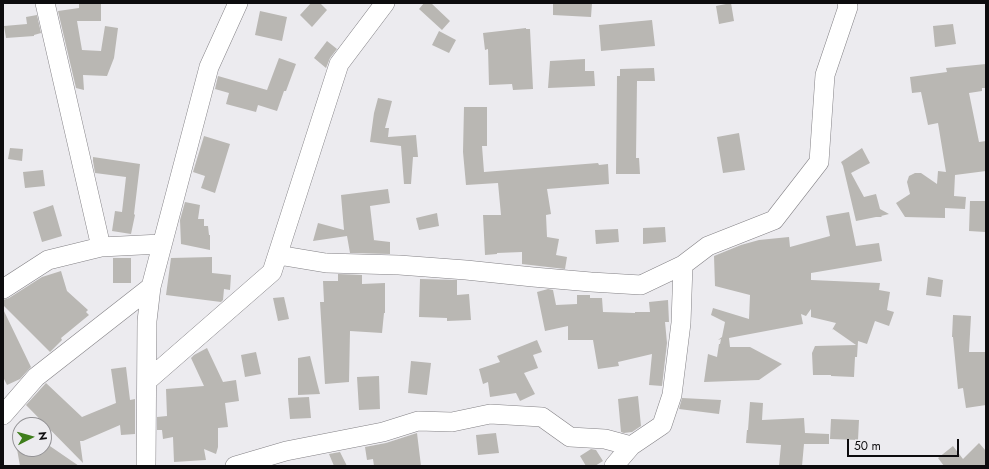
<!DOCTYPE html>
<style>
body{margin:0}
#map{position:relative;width:989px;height:469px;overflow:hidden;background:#ecebef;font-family:Jost,sans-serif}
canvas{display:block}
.frame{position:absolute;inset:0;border:4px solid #0d0c0e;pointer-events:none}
.north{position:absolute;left:12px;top:417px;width:40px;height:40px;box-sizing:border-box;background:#ecebef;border:1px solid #939295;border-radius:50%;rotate:84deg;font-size:11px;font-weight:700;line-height:16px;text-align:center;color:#0d0c0e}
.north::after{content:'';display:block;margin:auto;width:14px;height:18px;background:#3f7e1c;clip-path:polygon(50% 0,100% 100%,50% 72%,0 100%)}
.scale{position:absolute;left:847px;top:439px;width:112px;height:18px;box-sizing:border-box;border:2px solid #0d0c0e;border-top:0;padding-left:5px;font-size:12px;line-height:14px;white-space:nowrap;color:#0d0c0e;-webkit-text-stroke:3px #ecebef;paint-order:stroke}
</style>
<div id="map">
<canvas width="989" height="469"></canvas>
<div class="frame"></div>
<div class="north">N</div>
<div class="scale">50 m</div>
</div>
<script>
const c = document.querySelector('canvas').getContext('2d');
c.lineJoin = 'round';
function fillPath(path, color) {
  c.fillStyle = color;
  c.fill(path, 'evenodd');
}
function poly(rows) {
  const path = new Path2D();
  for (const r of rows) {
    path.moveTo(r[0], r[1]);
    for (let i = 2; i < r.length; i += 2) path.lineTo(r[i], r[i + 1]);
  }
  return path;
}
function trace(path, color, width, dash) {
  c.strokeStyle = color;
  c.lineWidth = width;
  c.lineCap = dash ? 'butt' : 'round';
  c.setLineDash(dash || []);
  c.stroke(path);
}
const building = poly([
 [311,3,320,3,327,10,312,27,300,15],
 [424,3,431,3,450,21,442,30,419,9],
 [553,3,592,3,591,17,553,15],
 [731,3,734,21,719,24,716,6],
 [79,4,101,4,101,21,77,21,82,50,101,51,105,26,118,28,114,58,107,76,83,75,84,90,76,88,58,11,79,8],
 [260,11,287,17,282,41,255,35],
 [37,15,41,33,34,35,34,36,6,38,4,26,27,24,26,17],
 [652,20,655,46,601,51,599,25],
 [953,24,956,44,935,47,933,26],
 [526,28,526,29,530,29,533,89,513,90,512,84,489,85,488,49,485,50,483,33],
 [439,31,456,40,449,53,432,45],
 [327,41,337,49,330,58,326,68,314,58],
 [279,58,296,64,286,91,284,91,277,111,258,105,256,112,226,104,229,93,215,89,218,76,267,90],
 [585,59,585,71,594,71,595,86,548,88,550,61],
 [986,64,986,88,982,88,982,91,969,93,979,142,986,141,986,171,955,175,954,196,966,197,965,209,945,208,945,218,905,217,896,203,910,194,907,182,909,176,915,173,921,173,937,184,938,171,946,172,938,123,928,125,921,92,912,93,910,77,947,72,946,68],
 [654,68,655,81,637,81,636,158,639,158,640,174,616,174,617,76,620,76,620,69],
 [378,98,392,101,385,128,389,128,388,137,416,135,418,157,413,157,411,184,404,184,401,146,370,142,374,113],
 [464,107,487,107,487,146,482,146,484,172,598,163,599,165,608,164,609,184,547,189,551,214,546,215,547,237,559,239,556,255,567,257,565,269,522,264,522,252,497,253,497,254,485,255,483,215,501,215,498,183,466,185,463,152],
 [739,133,745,170,723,173,717,137],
 [204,136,230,144,215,193,201,188,205,176,193,172],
 [10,148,23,149,22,161,8,159],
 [862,148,870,163,851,173,864,197,876,194,880,209,889,214,881,216,882,217,876,217,856,221,843,166,841,162],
 [93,157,140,164,134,214,135,215,131,234,112,231,115,211,122,212,126,177,95,173,93,161],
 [43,170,45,186,25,188,23,172],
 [388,189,390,203,370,206,374,240,373,240,390,242,390,254,350,253,347,236,313,241,318,223,344,230,341,195],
 [970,201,986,201,985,232,969,231],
 [185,202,200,205,198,219,204,219,204,226,208,226,209,235,210,235,210,250,181,244,180,220],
 [53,205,62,236,42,242,33,212],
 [849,212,856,246,879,243,882,261,811,273,811,280,880,283,879,290,890,292,887,310,894,312,889,326,875,321,867,344,858,341,857,357,855,357,854,377,831,376,831,375,813,375,812,353,815,346,856,345,833,329,832,330,836,323,811,317,811,309,806,316,801,314,803,324,729,338,730,347,750,347,782,364,759,380,704,382,708,354,717,357,719,344,720,344,721,339,718,340,722,337,725,322,711,315,713,308,749,319,750,295,715,286,714,256,741,245,759,240,789,237,790,247,830,236,826,216],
 [437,213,439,226,419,230,416,218],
 [665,227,666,242,643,244,643,228],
 [618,229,619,242,596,244,595,230],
 [212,257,212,273,231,275,230,290,224,289,223,300,221,302,166,295,171,258],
 [113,258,131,258,131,283,113,283],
 [61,271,67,291,88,310,86,312,89,315,61,338,62,340,50,352,3,305,3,300,9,298,42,277],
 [338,274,362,275,362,284,385,283,385,313,384,313,382,333,350,331,349,382,325,384,320,302,324,302,323,281,338,281],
 [928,277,943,280,941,297,926,295],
 [420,279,457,280,457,295,469,294,471,320,447,321,447,318,419,317],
 [548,289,553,290,556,305,577,304,577,295,590,295,590,298,602,298,603,312,635,313,635,312,650,312,649,302,668,300,669,322,665,322,667,343,662,386,649,385,652,354,618,362,619,366,598,369,593,340,568,340,568,326,545,331,537,292],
 [284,297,289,319,278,321,273,298],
 [3,309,31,367,20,379,7,385,3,377],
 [953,315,971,316,969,352,986,352,986,405,966,408,963,388,958,389,953,337,952,337],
 [537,340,542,352,533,355,538,368,524,373,535,394,520,401,516,393,490,397,488,382,483,384,479,369,500,362,497,356],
 [207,348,223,382,236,380,239,401,225,403,228,427,218,428,218,447,216,454,204,449,206,460,174,462,173,437,163,439,162,430,157,430,157,417,167,416,166,389,204,386,191,358,194,355],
 [256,352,261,374,245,377,241,355],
 [310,356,320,394,298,395,298,358],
 [411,361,431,363,427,395,408,393],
 [126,367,130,400,135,399,135,434,121,435,120,425,83,441,80,441,83,463,26,405,46,383,82,417,116,403,111,369],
 [379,376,380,409,359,410,357,377],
 [638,396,641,426,632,432,624,433,621,432,618,399],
 [309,397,311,418,290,419,288,398],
 [682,398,721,400,719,414,679,409],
 [750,402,763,403,762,420,804,418,805,433,829,434,829,444,804,444,802,466,779,466,781,445,746,443,747,430,748,430],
 [831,419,859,420,858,440,830,439],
 [417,433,421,466,374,466,373,459,367,460,365,447,386,443],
 [496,433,499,453,478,455,476,435],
 [44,442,79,466,20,466,17,449,44,449],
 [979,443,986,451,986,466,944,466,938,458,953,446,963,459],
 [591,449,596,450,603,461,595,466,586,466,580,456],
 [340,452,347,466,334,466,329,454]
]);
const minor = poly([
 [45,3,101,247],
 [278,255,326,263,399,265,466,270,533,277,591,282,641,285,683,265],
 [3,289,48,260,101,247,161,244],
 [147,381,272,272,339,64,385,3],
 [3,415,36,377,151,287],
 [146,466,147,321,151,287,209,67,238,3],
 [235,466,286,451,383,432,418,421,452,422,490,414,542,417,570,437,605,439,631,446],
 [614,466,631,446,662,425,672,395,681,323,683,265,708,246,774,220,819,162,825,75,848,7,847,3]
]);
fillPath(building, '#b9b7b3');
trace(minor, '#838185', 20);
trace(minor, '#fff', 19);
</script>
